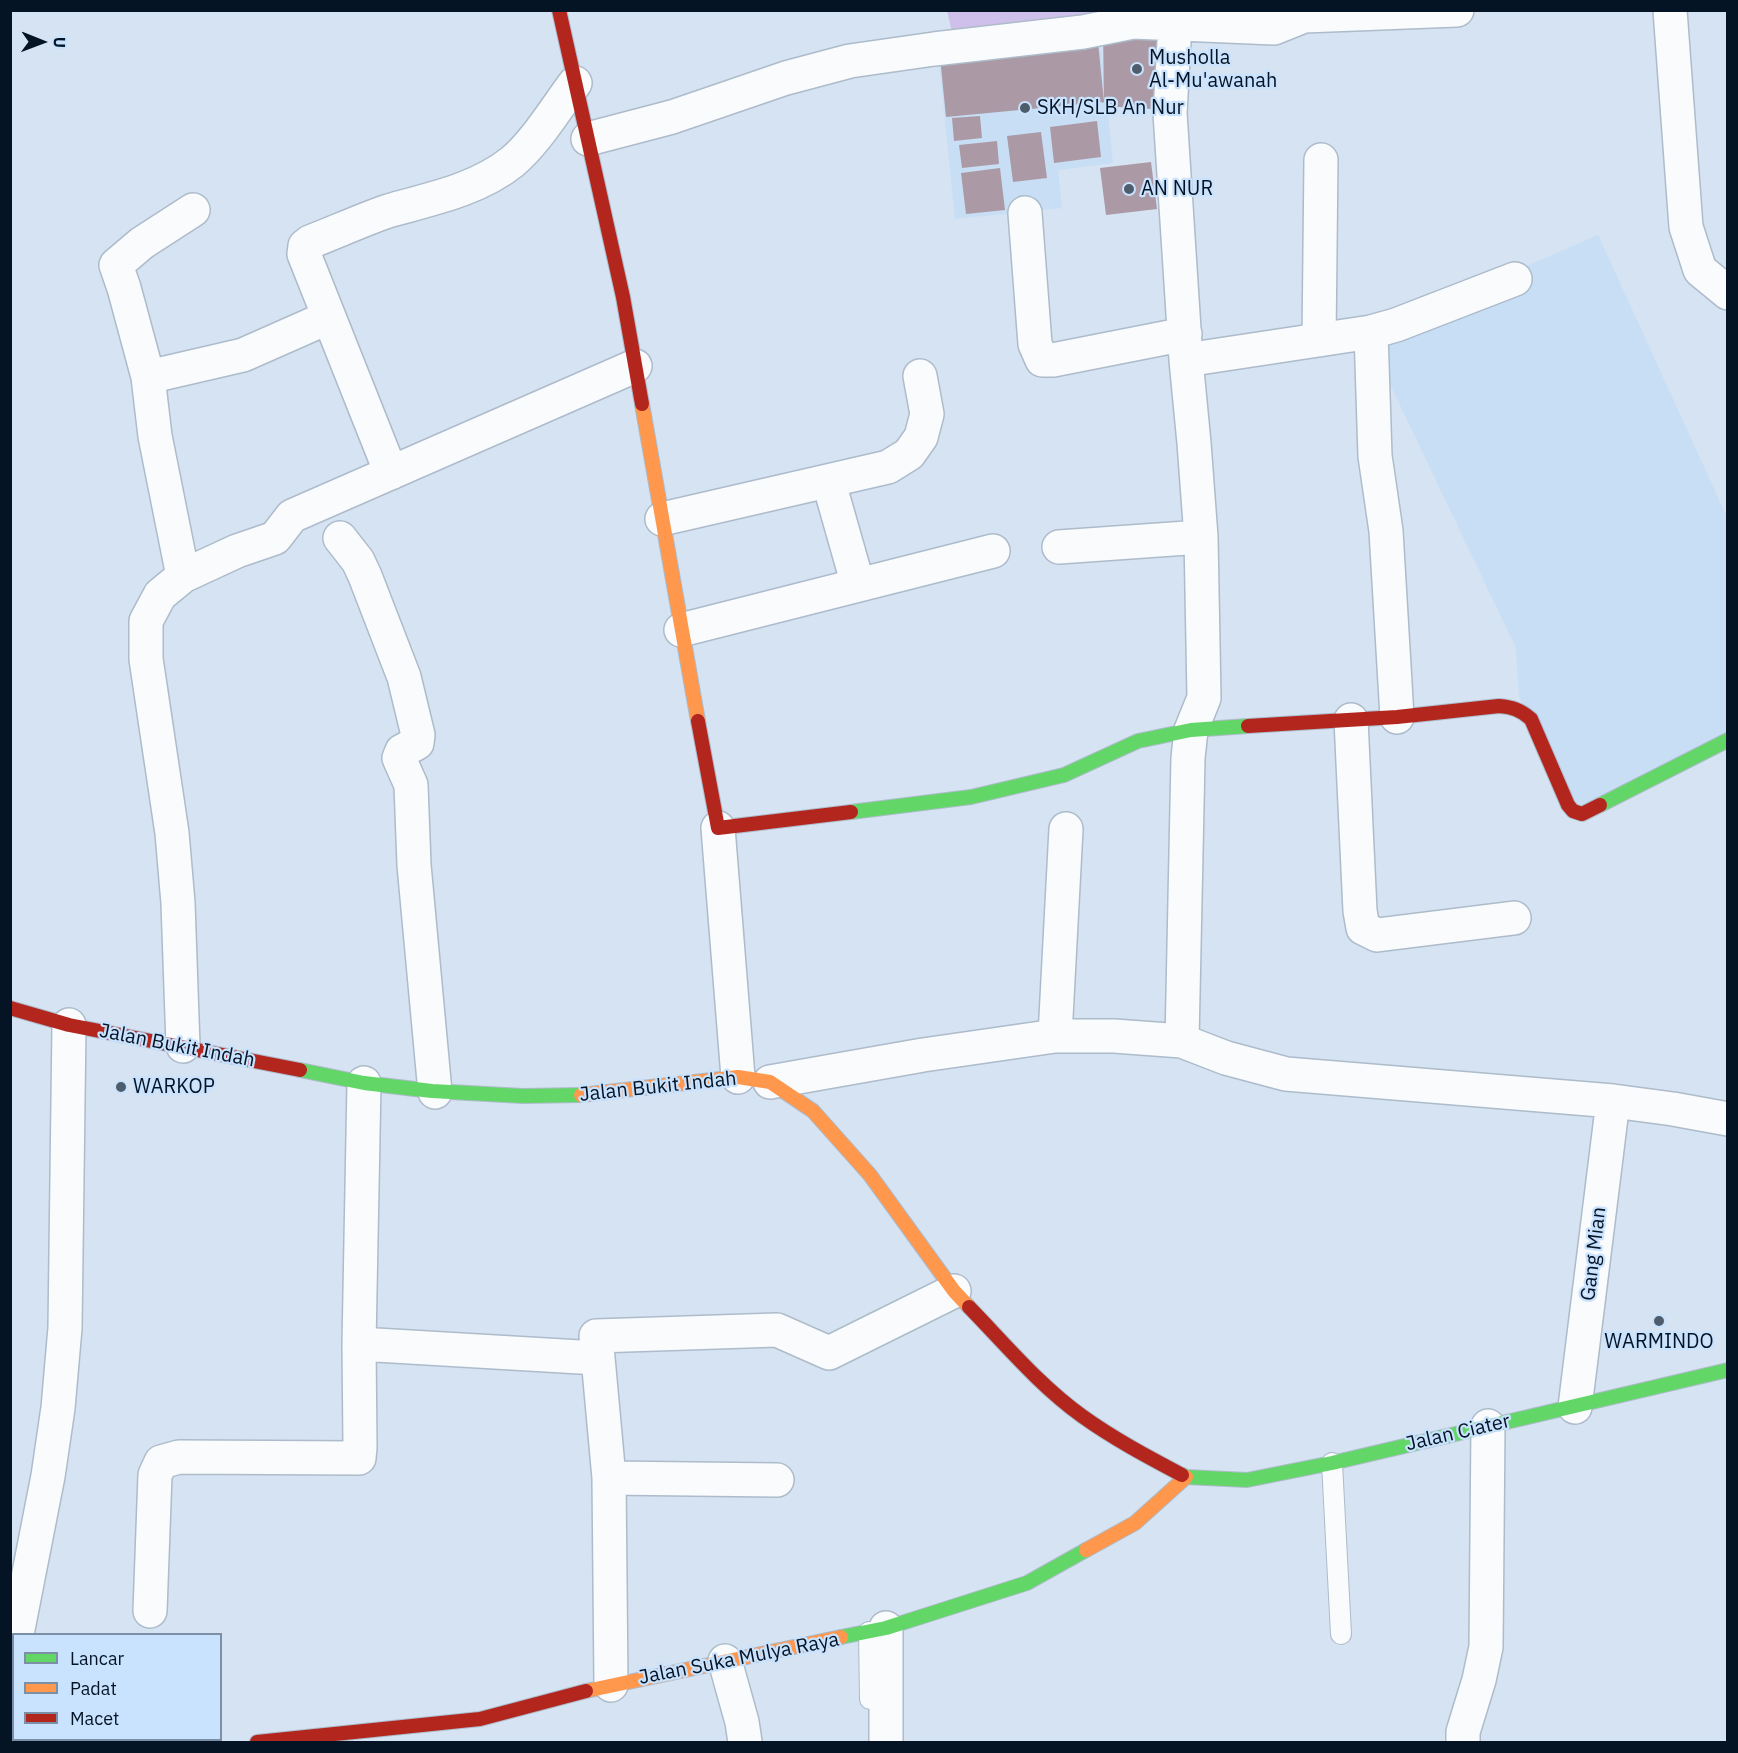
<!DOCTYPE html>
<html>
<head>
<meta charset="utf-8">
<style>
	body { margin:0 }
	#map { position:relative; width:1738px; height:1753px; overflow:hidden; background:#d5e3f2; font-family:"IBM Plex Sans",sans-serif }
	canvas { display:block }
	.frame { position:absolute; inset:0; border:12px solid #051424; pointer-events:none }
	.legend { position:absolute; left:12px; top:1633px; width:210px; height:108px; box-sizing:border-box; background:#c9e2fe; border:2px solid #7b90a7; margin:0; padding:8px 10px; list-style:none; font-size:18px; color:#051424 }
	.legend li { display:flex; align-items:center; gap:12px; height:30px }
	.legend b { width:30px; border:2px solid #7b90a7 }
	.north { position:absolute; left:12px; top:12px; width:60px; height:60px; -webkit-text-stroke:4px #c9e2fe; paint-order:stroke; rotate:91deg; font-size:16px; font-weight:700; line-height:24px; text-align:center; color:#051424 }
	.north::after { content:''; display:block; margin:auto; width:21px; height:27px; background:#051424; clip-path:polygon(50% 0,100% 100%,50% 72%,0 100%) }
</style>
</head>
<body>
<div id="map">
<canvas width="1738" height="1753"></canvas>
<div class="frame"></div>
<ul class="legend">
<li><b style="height:8px;background:#63d668"></b>Lancar</li>
<li><b style="height:8px;background:#ff974d"></b>Padat</li>
<li><b style="height:8px;background:#b3261e"></b>Macet</li>
</ul>
<div class="north">U</div>
</div>
<script>
const g = document.querySelector('canvas').getContext('2d');
g.lineJoin = 'round';
function paint(path, color) {
  g.fillStyle = color;
  g.fill(path, 'evenodd');
}
function stroke(path, color, width, dash) {
  g.strokeStyle = color;
  g.lineWidth = width;
  g.lineCap = dash ? 'butt' : 'round';
  g.setLineDash(dash || []);
  g.stroke(path);
}
function drawText(font, color, halo, rows, align = 'center') {
  g.font = font + ' "IBM Plex Sans",sans-serif';
  g.lineWidth = 4.5;
  g.setLineDash([]);
  g.textBaseline = 'middle';
  g.strokeStyle = halo;
  g.fillStyle = color;
  for (const [text, x, y, turn = 0] of rows) {
    g.save();
    g.translate(x, y);
    g.rotate((+turn || 0) * Math.PI / 180);
    g.textAlign = isNaN(turn) ? turn : align;
    if (halo) g.strokeText(text, 0, 0);
    g.fillText(text, 0, 0);
    g.restore();
  }
}
const built = new Path2D(`
	M 1100,36 L 1113,163 L 1058,170 L 1062,208 L 955,219 L 938,53 Z
	M 1598,235 L 1727,517 L 1727,738 L 1571,812 L 1519,696 L 1516,648 L 1367,336 Z`);
const green = new Path2D(`
	M 1294,10 L 954,40 L 947,11 Z`);
const building = new Path2D(`
	M 1172,30 L 1168,110 L 1104,106 L 1103,32 Z
	M 1098,42 L 1104,102 L 946,117 L 940,57 Z
	M 980,116 L 982,138 L 954,141 L 952,118 Z
	M 1097,121 L 1101,157 L 1054,163 L 1050,127 Z
	M 1041,132 L 1047,178 L 1013,182 L 1007,136 Z
	M 997,141 L 999,164 L 962,168 L 959,145 Z
	M 1151,162 L 1157,209 L 1106,215 L 1100,168 Z
	M 1000,168 L 1005,210 L 966,214 L 961,173 Z`);
const lane = new Path2D(`
	M 1332,1463 L 1341,1634
	M 869,1632 L 870,1699`);
const street = new Path2D(`
	M 1670,10 L 1686,227 L 1700,270 L 1728,293
	M 1175,24 L 1170,113 L 1186,360 L 1194,443 L 1201,537 L 1204,698 L 1191,730 L 1188,758 L 1182,1041
	M 588,139 L 672,117 L 786,78 L 850,61 L 934,49 L 1083,32 L 1133,22 L 1274,28 L 1304,16 L 1457,10
	M 193,210 L 142,243 L 116,265 L 124,288 L 148,377 L 243,355 L 329,317
	M 1025,213 L 1035,344 L 1042,360 L 1053,360 L 1185,334
	M 1319,340 L 1321,160
	M 1186,360 L 1371,332
	M 148,377 L 155,436 L 183,576
	M 391,473 L 304,254 L 305,246 L 310,242 C 336,232 362,220 388,211 C 430,199 477,190 512,162 C 536,142 556,108 575,83
	M 833,497 L 858,585
	M 662,519 L 888,467 L 909,454 L 921,437 L 927,414 L 920,376
	M 340,538 L 358,561 L 365,576 L 404,677 L 418,735 L 417,743 L 402,751 L 399,758 L 411,785 L 414,865 L 435,1092
	M 1059,547 L 1201,537
	M 681,630 L 993,551
	M 1397,717 L 1386,531 L 1375,456 L 1371,332 L 1396,325 L 1515,279
	M 1351,720 L 1360,911 L 1363,928 L 1377,935 L 1514,918
	M 718,828 L 738,1077
	M 1055,1036 L 1066,829
	M 183,1046 L 178,903 L 172,833 L 146,659 L 146,621 L 160,595 L 183,576 L 237,551 L 275,538 L 292,516 L 635,366
	M 770,1082 L 923,1055 L 1055,1036 L 1114,1036 L 1182,1041 L 1226,1058 L 1286,1074 L 1613,1101 L 1673,1109 L 1728,1119
	M 359,1344 L 597,1358
	M 1575,1407 L 1613,1101
	M 609,1478 L 777,1480
	M 150,1611 L 155,1475 L 161,1462 L 179,1457 L 359,1458 L 360,1447 L 359,1344 L 364,1083
	M 17,1634 L 48,1476 L 58,1408 L 65,1328 L 69,1025
	M 725,1661 L 742,1722 L 745,1742
	M 611,1685 L 609,1478 L 596,1336 L 777,1330 L 829,1353 L 954,1291
	M 16,1740 L 16,1742
	M 886,1742 L 886,1628
	M 1463,1742 L 1463,1732 L 1479,1680 L 1486,1647 L 1488,1426`);
const fast = new Path2D(`
	M 1600,805 L 1728,740
	M 851,812 L 971,797 L 1064,775 L 1138,741 L 1191,730 L 1248,726
	M 300,1070 L 364,1083 L 432,1091 L 523,1096 L 581,1095
	M 1182,1475 L 1186,1477 L 1247,1480 L 1332,1463 L 1728,1370
	M 841,1637 L 886,1628 L 1027,1583 L 1086,1550`);
const slow = new Path2D(`
	M 642,404 L 698,721
	M 581,1095 L 738,1077 L 770,1082 L 813,1111 L 870,1175 L 954,1291 L 969,1307
	M 1086,1550 L 1135,1523 L 1186,1477
	M 586,1691 L 841,1637`);
const jam = new Path2D(`
	M 559,10 L 623,297 L 642,404
	M 698,721 L 718,828 L 851,812
	M 1248,726 L 1397,717 L 1499,706 C 1512,707 1521,710 1531,719 L 1568,805 L 1573,811 L 1582,814 L 1600,805
	M 10,1008 L 69,1025 L 300,1070
	M 969,1307 C 1005,1344 1040,1386 1082,1416 C 1114,1439 1148,1457 1182,1475
	M 257,1742 L 480,1719 L 586,1691`);
const markers = [
	[1137,69,6,"#4e5c6c"],
	[1025,108,6,"#4e5c6c"],
	[1129,189,6,"#4e5c6c"],
	[121,1087,6,"#4e5c6c"],
	[1659,1321,6,"#4e5c6c"]
];
const poiNames = [
	["Musholla",1149,58],
	["Al-Mu'awanah",1149,81],
	["SKH/SLB An Nur",1037,108],
	["AN NUR",1141,189],
	["WARKOP",133,1087],
	["WARMINDO",1659,1342,"center"]
];
const streetNames = [
	["Jalan Bukit Indah",177,1046,11],
	["Jalan Bukit Indah",658,1087,-6],
	["Gang Mian",1594,1254,-83],
	["Jalan Ciater",1458,1433,-13],
	["Jalan Suka Mulya Raya",739,1659,-11]
];
paint(built, '#c7def5');
paint(green, '#cfbfeb');
paint(building, '#ab9aa6');
stroke(lane, '#adbbca', 22);
stroke(street, '#adbbca', 36);
stroke(fast, '#adbbca', 16);
stroke(slow, '#adbbca', 16);
stroke(jam, '#adbbca', 16);
stroke(lane, '#f9fbfd', 20);
stroke(street, '#f9fbfd', 33);
stroke(fast, '#63d668', 14);
stroke(slow, '#ff974d', 14);
stroke(jam, '#b3261e', 14);
for (const [x, y, r, color] of markers) {
  const dot = new Path2D();
  dot.arc(x, y, r, 0, 2 * Math.PI);
  g.fillStyle = color;
  g.fill(dot);
  stroke(dot, '#c9e2fe', 2);
}
drawText('20px', '#051424', '#c9e2fe', poiNames, 'left');
drawText('20px', '#051424', '#c9e2fe', streetNames);
</script>
</body>
</html>
